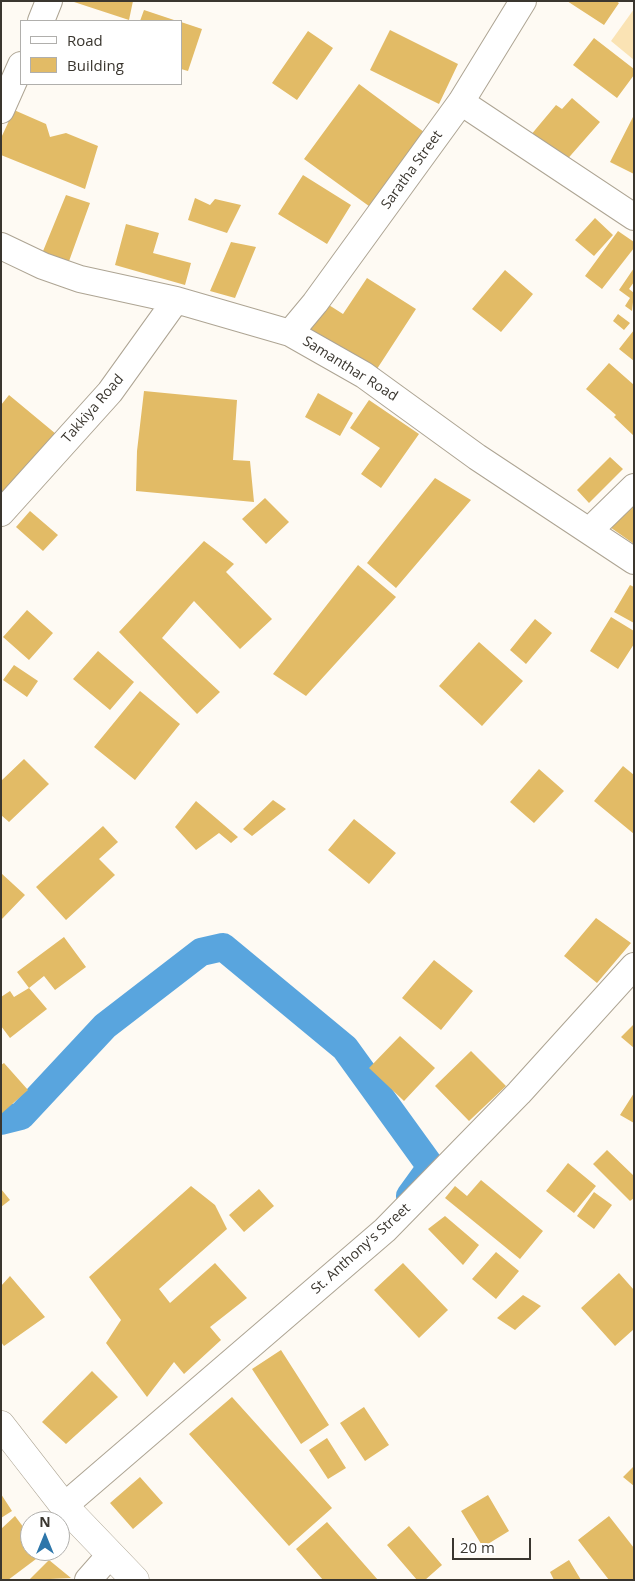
<!DOCTYPE html>
<html>
<head>
<meta charset="utf-8">
<style>
	body { margin:0 }
	#map { position:relative; width:635px; height:1581px; overflow:hidden; background:#fefaf3; font-family:"Open Sans",sans-serif }
	canvas { display:block }
	.frame { position:absolute; inset:0; border:2px solid #3a362f; pointer-events:none }
	.legend { position:absolute; left:20px; top:20px; width:162px; height:65px; box-sizing:border-box; background:#fff; border:1px solid #b0afac; margin:0; padding:6px 9px; list-style:none; font-size:15px; color:#3a362f }
	.legend li { display:flex; align-items:center; gap:10px; height:25px }
	.legend b { width:25px; border:1px solid #b0afac }
	.north { position:absolute; left:20px; top:1511px; width:50px; height:50px; box-sizing:border-box; background:#fff; border:1px solid #b0afac; border-radius:50%; rotate:0deg; font-size:14px; font-weight:700; line-height:20px; text-align:center; color:#3a362f }
	.north::after { content:''; display:block; margin:auto; width:18px; height:22px; background:#2d76aa; clip-path:polygon(50% 0,100% 100%,50% 72%,0 100%) }
	.scale { position:absolute; left:452px; top:1538px; width:79px; height:22px; box-sizing:border-box; border:2px solid #3a362f; border-top:0; padding-left:6px; font-size:15px; line-height:18px; white-space:nowrap; color:#3a362f; -webkit-text-stroke:4px #fff; paint-order:stroke }
</style>
</head>
<body>
<div id="map">
<canvas width="635" height="1581"></canvas>
<div class="frame"></div>
<ul class="legend">
<li><b style="height:6px;background:#fff"></b>Road</li>
<li><b style="height:14px;background:#e2bb66"></b>Building</li>
</ul>
<div class="north">N</div>
<div class="scale">20 m</div>
</div>
<script>
const g = document.querySelector('canvas').getContext('2d');
g.lineJoin = 'round';
function paint(path, color) {
  g.fillStyle = color;
  g.fill(path, 'evenodd');
}
function stroke(path, color, width, dash) {
  g.strokeStyle = color;
  g.lineWidth = width;
  g.lineCap = dash ? 'butt' : 'round';
  g.setLineDash(dash || []);
  g.stroke(path);
}
function drawText(font, color, halo, rows, align = 'center') {
  g.font = font + ' "Open Sans",sans-serif';
  g.lineWidth = 4;
  g.setLineDash([]);
  g.textBaseline = 'middle';
  g.strokeStyle = halo;
  g.fillStyle = color;
  for (const [text, x, y, turn = 0] of rows) {
    g.save();
    g.translate(x, y);
    g.rotate((+turn || 0) * Math.PI / 180);
    g.textAlign = isNaN(turn) ? turn : align;
    if (halo) g.strokeText(text, 0, 0);
    g.fillText(text, 0, 0);
    g.restore();
  }
}
const green = new Path2D(`
	M 634,9 L 634,60 L 611,41 Z`);
const canal = new Path2D(`
	M 1,1121 L 21,1116 L 105,1026 L 201,952 L 223,947 L 345,1048 L 431,1167 L 410,1196`);
const building = new Path2D(`
	M 71,1 L 133,1 L 129,20 Z
	M 567,1 L 616,1 L 619,3 L 604,25 Z
	M 144,10 L 177,21 L 140,21 Z
	M 181,22 L 202,29 L 188,71 L 181,69 Z
	M 390,30 L 458,64 L 439,104 L 370,70 Z
	M 308,31 L 333,48 L 297,100 L 272,83 Z
	M 594,38 L 634,69 L 634,75 L 617,98 L 573,65 Z
	M 359,84 L 428,135 L 373,209 L 304,159 Z
	M 572,98 L 600,122 L 564,163 L 530,136 L 556,105 L 562,109 Z
	M 14,110 L 46,124 L 50,137 L 66,133 L 98,146 L 85,189 L 1,155 L 1,138 Z
	M 634,115 L 634,174 L 610,162 Z
	M 303,175 L 351,205 L 327,244 L 278,214 Z
	M 66,195 L 90,203 L 68,264 L 41,256 Z
	M 195,198 L 210,205 L 215,199 L 241,205 L 227,233 L 188,220 Z
	M 595,218 L 613,235 L 594,256 L 575,240 Z
	M 126,224 L 159,233 L 153,253 L 191,263 L 185,285 L 115,265 Z
	M 618,231 L 634,242 L 634,248 L 602,289 L 585,276 Z
	M 231,242 L 256,247 L 235,298 L 210,291 Z
	M 634,268 L 634,282 L 629,289 L 634,293 L 632,311 L 625,306 L 630,298 L 619,290 Z
	M 505,270 L 533,294 L 501,332 L 472,309 Z
	M 367,278 L 416,309 L 375,372 L 304,326 L 321,300 L 343,314 Z
	M 618,314 L 630,323 L 624,330 L 613,321 Z
	M 634,330 L 634,361 L 619,349 Z
	M 609,363 L 634,385 L 634,436 L 614,417 L 616,415 L 586,389 Z
	M 144,391 L 237,400 L 233,460 L 250,461 L 254,502 L 136,491 L 137,451 Z
	M 318,393 L 353,413 L 340,436 L 305,417 Z
	M 9,395 L 56,434 L 1,501 L 1,405 Z
	M 369,400 L 419,434 L 381,488 L 361,474 L 380,448 L 350,428 Z
	M 610,457 L 623,469 L 589,503 L 577,490 Z
	M 435,478 L 471,500 L 396,588 L 367,563 Z
	M 634,497 L 634,544 L 607,525 Z
	M 265,498 L 289,522 L 266,544 L 242,519 Z
	M 30,511 L 58,535 L 43,551 L 16,527 Z
	M 204,541 L 234,564 L 226,572 L 272,619 L 240,649 L 194,601 L 162,638 L 220,692 L 197,714 L 119,632 Z
	M 358,565 L 396,597 L 306,696 L 273,674 Z
	M 630,585 L 634,587 L 634,623 L 614,612 Z
	M 27,610 L 53,633 L 29,660 L 3,637 Z
	M 611,617 L 634,631 L 634,644 L 618,669 L 590,651 Z
	M 535,619 L 552,633 L 526,664 L 510,650 Z
	M 479,642 L 523,681 L 482,726 L 439,686 Z
	M 98,651 L 134,682 L 110,710 L 73,679 Z
	M 14,665 L 38,681 L 27,697 L 3,680 Z
	M 140,691 L 180,724 L 135,780 L 94,747 Z
	M 24,759 L 49,784 L 9,822 L 1,815 L 1,781 Z
	M 623,766 L 634,775 L 634,834 L 594,801 Z
	M 539,769 L 564,791 L 534,823 L 510,802 Z
	M 273,800 L 286,809 L 252,836 L 243,829 Z
	M 196,801 L 238,837 L 231,843 L 219,833 L 196,850 L 175,827 Z
	M 354,819 L 396,853 L 369,884 L 328,850 Z
	M 103,826 L 118,842 L 99,859 L 115,875 L 66,920 L 36,887 Z
	M 1,873 L 25,895 L 1,920 Z
	M 596,918 L 631,943 L 597,983 L 564,956 Z
	M 64,937 L 86,967 L 55,990 L 44,976 L 29,988 L 47,1009 L 10,1038 L 1,1026 L 1,997 L 10,991 L 14,997 L 29,988 L 17,972 Z
	M 434,960 L 473,991 L 441,1030 L 402,998 Z
	M 634,1024 L 634,1048 L 621,1037 Z
	M 400,1036 L 435,1068 L 404,1101 L 369,1068 Z
	M 471,1051 L 506,1086 L 469,1121 L 435,1086 Z
	M 4,1063 L 28,1090 L 1,1114 L 1,1065 Z
	M 634,1093 L 634,1123 L 620,1115 Z
	M 607,1150 L 634,1176 L 634,1198 L 630,1201 L 593,1164 Z
	M 568,1163 L 596,1186 L 574,1213 L 546,1191 Z
	M 481,1180 L 543,1231 L 520,1259 L 445,1198 L 455,1186 L 467,1196 Z
	M 191,1186 L 215,1205 L 227,1229 L 159,1289 L 170,1303 L 215,1263 L 247,1298 L 210,1327 L 221,1340 L 184,1374 L 174,1362 L 147,1397 L 106,1343 L 121,1320 L 89,1277 Z
	M 1,1189 L 10,1200 L 1,1207 Z
	M 259,1189 L 274,1206 L 244,1232 L 229,1215 Z
	M 594,1192 L 612,1205 L 594,1229 L 577,1216 Z
	M 445,1216 L 479,1245 L 463,1265 L 428,1229 Z
	M 496,1252 L 519,1271 L 496,1299 L 472,1279 Z
	M 403,1263 L 448,1310 L 419,1338 L 374,1290 Z
	M 619,1273 L 634,1290 L 634,1329 L 615,1346 L 581,1308 Z
	M 10,1276 L 45,1317 L 4,1346 L 1,1342 L 1,1286 Z
	M 523,1295 L 541,1306 L 515,1330 L 497,1318 Z
	M 281,1350 L 329,1425 L 301,1444 L 252,1369 Z
	M 92,1371 L 118,1397 L 66,1444 L 42,1422 Z
	M 232,1397 L 332,1508 L 289,1546 L 189,1434 Z
	M 364,1407 L 389,1445 L 365,1461 L 340,1423 Z
	M 327,1438 L 346,1468 L 328,1479 L 309,1450 Z
	M 634,1466 L 634,1486 L 623,1477 Z
	M 140,1477 L 163,1503 L 133,1529 L 110,1503 Z
	M 1,1494 L 12,1511 L 1,1518 Z
	M 488,1495 L 509,1531 L 483,1547 L 461,1511 Z
	M 15,1516 L 30,1536 L 30,1551 L 42,1551 L 44,1553 L 8,1580 L 1,1580 L 1,1529 Z
	M 609,1516 L 634,1548 L 634,1580 L 609,1580 L 578,1540 Z
	M 327,1522 L 378,1580 L 323,1580 L 296,1549 Z
	M 409,1526 L 442,1565 L 425,1580 L 417,1580 L 387,1545 Z
	M 49,1560 L 71,1578 L 29,1580 Z
	M 569,1560 L 581,1580 L 554,1580 L 550,1572 Z`);
const minor = new Path2D(`
	M 41,21 L 49,1
	M 461,102 L 634,217
	M 1,110 L 21,65
	M 1,246 L 43,266 L 80,279 L 176,300 L 290,333 L 364,375 L 477,457 L 634,561
	M 290,333 L 315,303 L 461,102 L 523,1
	M 1,513 L 110,392 L 176,300
	M 590,530 L 634,487
	M 64,1506 L 385,1230 L 519,1093 L 634,966
	M 88,1580 L 110,1555`);
const major = new Path2D(`
	M 1,1425 L 64,1506 L 135,1580`);
const streetNames = [
	["Saratha Street",412,170,-54],
	["Samanthar Road",350,369,32],
	["Takkiya Road",93,409,-49],
	["St. Anthony's Street",361,1249,-42]
];
paint(green, '#fae3b4');
stroke(canal, '#59a5de', 28);
paint(building, '#e2bb66');
stroke(minor, '#ada493', 28);
stroke(major, '#ada493', 29);
stroke(minor, '#fff', 26);
stroke(major, '#fff', 28);
drawText('14px', '#3a362f', '#fff', streetNames);
</script>
</body>
</html>
